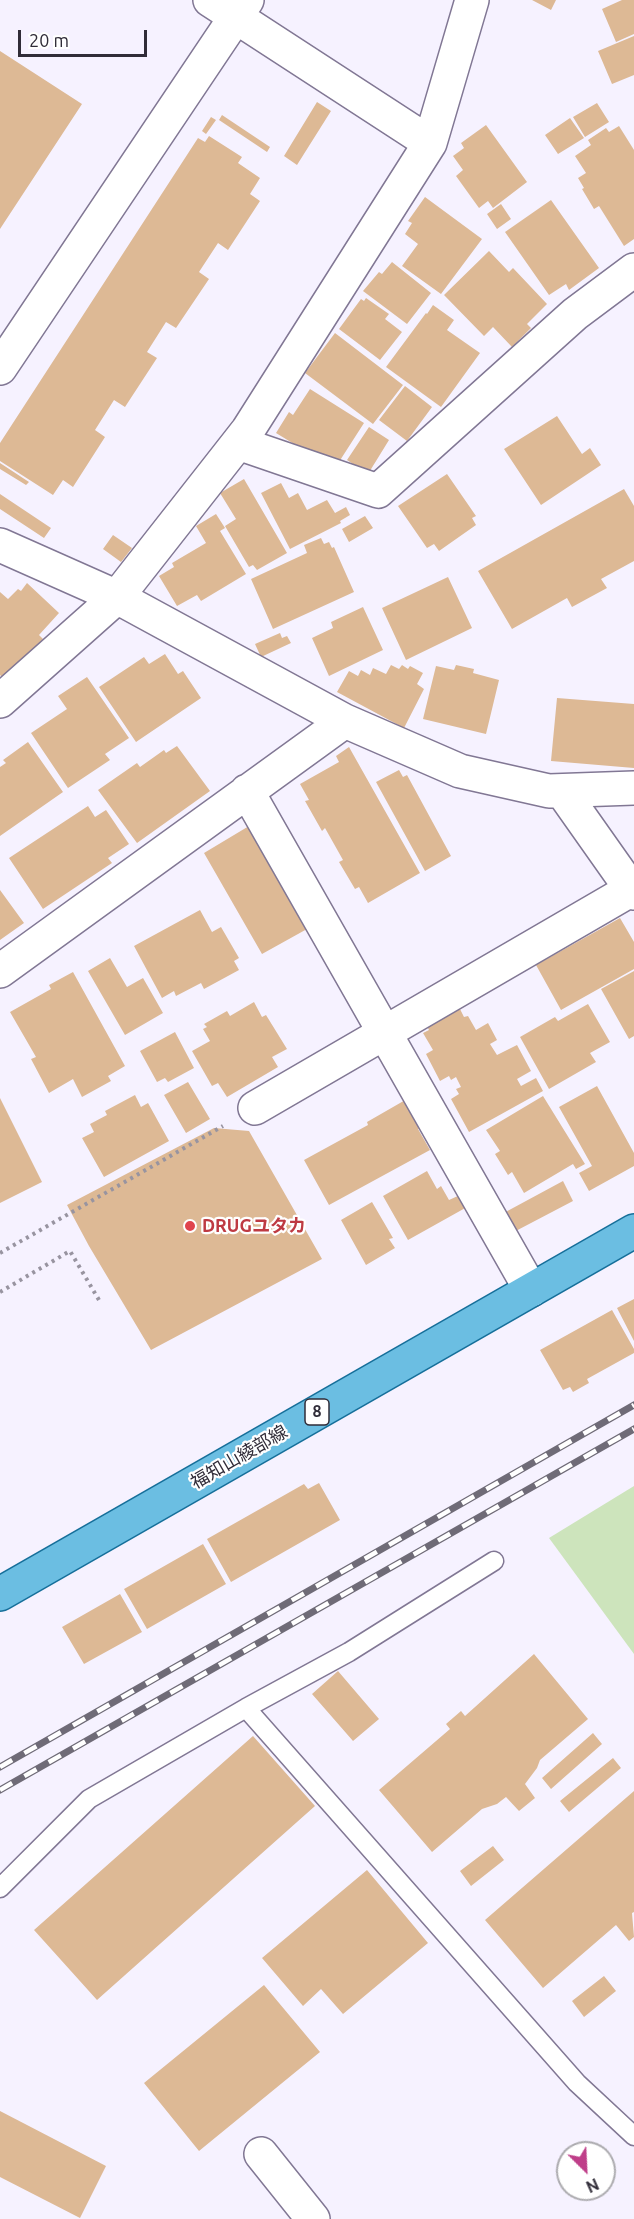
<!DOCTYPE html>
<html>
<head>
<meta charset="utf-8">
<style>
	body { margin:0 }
	#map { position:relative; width:634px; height:2219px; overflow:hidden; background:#f6f2ff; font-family:Ubuntu,sans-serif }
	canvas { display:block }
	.north { position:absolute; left:556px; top:2141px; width:60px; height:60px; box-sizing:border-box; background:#fff; border:2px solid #acabaf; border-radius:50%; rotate:156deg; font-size:16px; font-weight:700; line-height:24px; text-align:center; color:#302c38 }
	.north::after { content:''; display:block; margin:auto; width:21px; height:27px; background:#bf3e89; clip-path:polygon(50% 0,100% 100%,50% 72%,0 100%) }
	.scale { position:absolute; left:18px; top:30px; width:129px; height:27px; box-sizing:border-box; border:3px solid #302c38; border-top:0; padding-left:8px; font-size:18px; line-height:21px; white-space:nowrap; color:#302c38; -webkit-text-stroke:4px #fff; paint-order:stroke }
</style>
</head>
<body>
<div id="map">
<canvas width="634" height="2219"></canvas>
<div class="north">N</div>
<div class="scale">20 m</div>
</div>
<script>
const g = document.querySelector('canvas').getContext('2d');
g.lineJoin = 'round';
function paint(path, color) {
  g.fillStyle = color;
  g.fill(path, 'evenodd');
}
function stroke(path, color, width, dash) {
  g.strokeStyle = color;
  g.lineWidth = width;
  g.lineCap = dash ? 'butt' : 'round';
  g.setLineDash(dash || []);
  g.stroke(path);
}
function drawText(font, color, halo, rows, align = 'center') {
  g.font = font + ' Ubuntu,"Noto Sans JP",sans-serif';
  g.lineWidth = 4.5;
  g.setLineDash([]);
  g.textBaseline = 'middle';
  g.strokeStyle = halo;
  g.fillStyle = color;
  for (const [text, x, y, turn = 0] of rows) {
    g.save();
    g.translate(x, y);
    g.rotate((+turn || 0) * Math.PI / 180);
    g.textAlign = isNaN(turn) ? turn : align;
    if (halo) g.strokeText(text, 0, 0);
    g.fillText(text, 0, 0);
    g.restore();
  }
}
const green = new Path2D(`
	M 634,1486 L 634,1654 L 549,1538 Z`);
const building = new Path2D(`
	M 532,0 L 556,0 L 551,10 Z
	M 622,0 L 634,0 L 634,34 L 616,42 L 602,9 Z
	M 634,36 L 634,75 L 612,84 L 598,51 Z
	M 0,51 L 82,104 L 0,229 Z
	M 317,102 L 331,111 L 297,165 L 284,156 Z
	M 597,103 L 609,122 L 585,137 L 573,117 Z
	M 222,115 L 270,147 L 267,152 L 219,120 Z
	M 211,117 L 216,120 L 206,134 L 202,131 Z
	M 570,118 L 584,138 L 558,154 L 545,135 Z
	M 486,125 L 527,182 L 493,208 L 488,201 L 479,208 L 456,176 L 463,170 L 453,156 L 464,148 L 461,143 Z
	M 619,126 L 634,150 L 634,239 L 624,246 L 599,206 L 594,209 L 582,189 L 584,188 L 578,178 L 586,173 L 575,156 L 591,145 L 588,140 L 606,128 L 609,132 Z
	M 209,136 L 242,157 L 238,163 L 260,178 L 250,194 L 260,201 L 228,250 L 218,243 L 199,272 L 209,279 L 176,328 L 166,322 L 147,352 L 157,358 L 125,407 L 114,400 L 95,430 L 105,437 L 73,487 L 63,480 L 53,495 L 0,461 L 0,443 L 198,138 L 205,142 Z
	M 425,197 L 482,239 L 441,294 L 402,266 L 418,244 L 405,234 L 412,223 L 408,221 Z
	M 551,200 L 599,268 L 569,290 L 566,284 L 549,295 L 505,232 Z
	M 501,204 L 511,219 L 497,229 L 487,214 Z
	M 489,251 L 509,272 L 513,268 L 547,304 L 527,324 L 531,328 L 512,347 L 493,327 L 484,336 L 444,295 Z
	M 392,262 L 431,293 L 407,324 L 363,291 L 379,272 L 382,274 Z
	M 366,298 L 389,314 L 385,319 L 402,332 L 380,360 L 339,329 L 361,299 L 364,301 Z
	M 433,305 L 454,320 L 447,330 L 480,353 L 441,407 L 386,367 L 426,313 L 427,314 Z
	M 335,333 L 403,385 L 373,424 L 305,373 Z
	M 405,386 L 432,407 L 407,441 L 379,420 Z
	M 310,389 L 364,423 L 337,465 L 320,454 L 317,458 L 276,433 L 289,412 L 293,415 Z
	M 557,416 L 582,454 L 590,448 L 601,465 L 541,505 L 504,449 Z
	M 369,427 L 389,440 L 368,474 L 347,460 Z
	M 0,463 L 29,482 L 26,485 L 0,469 Z
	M 447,474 L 476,516 L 472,518 L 476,525 L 439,551 L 434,544 L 427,548 L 398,506 Z
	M 244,479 L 287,553 L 257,570 L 253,565 L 249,567 L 225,526 L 236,519 L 220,493 Z
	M 281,483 L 289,498 L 298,493 L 307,510 L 327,500 L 335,513 L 346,507 L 350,515 L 340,521 L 341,523 L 290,549 L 261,493 Z
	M 624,489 L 634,506 L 634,561 L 601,579 L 607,588 L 572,607 L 567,598 L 512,629 L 478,571 Z
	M 0,494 L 51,528 L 44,538 L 0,509 Z
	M 216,514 L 225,528 L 220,531 L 246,574 L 201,601 L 197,595 L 177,606 L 159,576 L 174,567 L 172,563 L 206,543 L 196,526 Z
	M 365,516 L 373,528 L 349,542 L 342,529 Z
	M 113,535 L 132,548 L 121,562 L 103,549 Z
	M 321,538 L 324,544 L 329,542 L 332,548 L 334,547 L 354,592 L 273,629 L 251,579 L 307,553 L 304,545 Z
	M 448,577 L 472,628 L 406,660 L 382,608 Z
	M 27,583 L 59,613 L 39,635 L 43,639 L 5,680 L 0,675 L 0,592 L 8,599 L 18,589 L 21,591 Z
	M 363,607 L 383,650 L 329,676 L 312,638 L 333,628 L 331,622 Z
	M 280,633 L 282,638 L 287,636 L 291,643 L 261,657 L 255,644 Z
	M 165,654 L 178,674 L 183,671 L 201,698 L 136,742 L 99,687 L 144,657 L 149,664 Z
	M 391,665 L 399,669 L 402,665 L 408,669 L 410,666 L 423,673 L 417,684 L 424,689 L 404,728 L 337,692 L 349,671 L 358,676 L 361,670 L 370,675 L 373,668 L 386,674 Z
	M 456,665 L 474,669 L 473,673 L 499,680 L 486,734 L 423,719 L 436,666 L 454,670 Z
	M 87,677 L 129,738 L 105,754 L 110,760 L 68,788 L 31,733 L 67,709 L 58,696 Z
	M 557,698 L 634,704 L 634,768 L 551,761 Z
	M 28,742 L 63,792 L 0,836 L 0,767 L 6,763 L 3,760 Z
	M 177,746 L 210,791 L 137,843 L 98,790 L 137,763 L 140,767 L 164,750 L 166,753 Z
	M 349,747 L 420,873 L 368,903 L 359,887 L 355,889 L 339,862 L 343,860 L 325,828 L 322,831 L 305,801 L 309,800 L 300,784 L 339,762 L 336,756 Z
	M 399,770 L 403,777 L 407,775 L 451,856 L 425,871 L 376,782 Z
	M 88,806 L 95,817 L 106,810 L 129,844 L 108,858 L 112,863 L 43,909 L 9,858 Z
	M 249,826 L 307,929 L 262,954 L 204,853 Z
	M 0,890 L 24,923 L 0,940 Z
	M 200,910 L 212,932 L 221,927 L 239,958 L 234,961 L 239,970 L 204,989 L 201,983 L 176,996 L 174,991 L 162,998 L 134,946 Z
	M 620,918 L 634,942 L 634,969 L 561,1010 L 536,965 Z
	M 110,958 L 127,987 L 143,978 L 163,1013 L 125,1035 L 88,971 Z
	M 634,971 L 634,1036 L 629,1039 L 601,989 Z
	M 73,972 L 125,1066 L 108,1076 L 111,1081 L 82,1097 L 73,1079 L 49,1093 L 31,1059 L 36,1057 L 10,1012 L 51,989 L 49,985 Z
	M 254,1002 L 262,1017 L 266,1015 L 287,1049 L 272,1057 L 278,1067 L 227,1097 L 218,1083 L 212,1086 L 192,1051 L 210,1041 L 203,1029 L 207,1027 L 204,1024 L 227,1011 L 230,1016 Z
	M 457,1003 L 464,1017 L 468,1016 L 476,1030 L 488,1023 L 497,1040 L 490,1044 L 497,1055 L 517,1045 L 531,1071 L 517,1079 L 521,1086 L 536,1078 L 543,1091 L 469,1132 L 451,1099 L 459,1094 L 456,1089 L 461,1087 L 456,1077 L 451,1080 L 449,1076 L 440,1081 L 426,1054 L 433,1050 L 423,1033 L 429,1030 L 424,1021 Z
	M 588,1004 L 610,1042 L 590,1053 L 596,1062 L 549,1089 L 520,1037 L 555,1017 L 558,1021 Z
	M 175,1032 L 194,1068 L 168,1082 L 165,1078 L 157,1082 L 140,1051 Z
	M 188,1082 L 210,1119 L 186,1133 L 164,1095 Z
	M 597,1086 L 634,1153 L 634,1166 L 589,1191 L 579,1173 L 592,1166 L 559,1107 Z
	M 135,1095 L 141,1107 L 148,1103 L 169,1141 L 104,1177 L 82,1138 L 94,1132 L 90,1124 L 107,1115 L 105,1111 Z
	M 543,1096 L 585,1164 L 576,1169 L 573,1164 L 524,1193 L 512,1172 L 508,1175 L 495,1154 L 500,1151 L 486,1130 Z
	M 0,1098 L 42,1182 L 0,1203 Z
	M 407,1099 L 422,1126 L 418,1129 L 430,1150 L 329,1205 L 304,1160 L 368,1125 L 367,1122 Z
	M 214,1128 L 249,1131 L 322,1259 L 151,1350 L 89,1246 L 67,1205 Z
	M 427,1171 L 437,1189 L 441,1186 L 449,1200 L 460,1195 L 467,1207 L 408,1240 L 383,1196 Z
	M 563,1181 L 573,1201 L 510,1234 L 500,1215 Z
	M 372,1202 L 393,1238 L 389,1239 L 395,1248 L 366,1265 L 341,1220 Z
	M 634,1299 L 634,1341 L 617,1308 Z
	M 612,1310 L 634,1349 L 634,1353 L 587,1379 L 589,1383 L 573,1392 L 570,1387 L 563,1390 L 540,1350 Z
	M 319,1483 L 340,1520 L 231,1582 L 207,1539 L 304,1484 L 308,1489 Z
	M 203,1544 L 226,1584 L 147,1629 L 124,1589 Z
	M 120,1594 L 142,1632 L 84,1664 L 62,1627 Z
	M 534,1654 L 588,1719 L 540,1760 L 537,1768 L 525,1784 L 535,1798 L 519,1811 L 506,1797 L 497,1804 L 482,1809 L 432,1852 L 379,1790 L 450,1729 L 446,1724 L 461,1711 L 465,1716 Z
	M 338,1671 L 379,1719 L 353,1741 L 312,1694 Z
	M 593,1733 L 602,1744 L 551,1789 L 542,1778 Z
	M 253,1736 L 315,1806 L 97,2000 L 34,1930 Z
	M 613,1758 L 621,1768 L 569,1812 L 560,1801 Z
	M 634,1791 L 634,1912 L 632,1913 L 634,1937 L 629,1941 L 616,1925 L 543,1988 L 485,1920 Z
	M 493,1846 L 504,1860 L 471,1886 L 460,1871 Z
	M 367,1870 L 428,1943 L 343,2014 L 321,1989 L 303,2006 L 262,1958 Z
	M 604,1976 L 616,1991 L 584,2017 L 572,2001 Z
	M 264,1985 L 320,2052 L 199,2151 L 144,2083 Z
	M 0,2111 L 106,2166 L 80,2218 L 0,2177 Z`);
const path = new Path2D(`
	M 0,1253 L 223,1126
	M 0,1292 L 70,1251 L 99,1300`);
const lane = new Path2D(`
	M 246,1708 L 577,2083 L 634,2136
	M 0,1888 L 89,1799 L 246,1708 L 349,1652 L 494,1561`);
const street = new Path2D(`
	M 210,0 L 430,143
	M 0,368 L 247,0
	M 238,443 L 378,491 L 575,314 L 634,270
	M 0,545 L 117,597 L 345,721 L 460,771 L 549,791 L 634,788
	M 0,701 L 117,597 L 248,430 L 430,143 L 472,0
	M 247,791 L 531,1290
	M 562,791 L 634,893
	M 0,971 L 345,721
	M 255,1108 L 632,889
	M 261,2154 L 313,2219`);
const primary = new Path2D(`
	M 0,1594 L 634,1231`);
const rail = new Path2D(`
	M 0,1767 L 634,1405
	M 0,1790 L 634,1429`);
const markers = [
	[190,1226,6,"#e0444e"]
];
const shields = [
	[317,1412,24]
];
const shieldNames = [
	["8",317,1412]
];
const healthNames = [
	["DRUGユタカ",202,1226]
];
const streetNames = [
	["福知山綾部線",239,1457,-30]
];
paint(green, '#cde4bc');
paint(building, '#ddb995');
stroke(lane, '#817794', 21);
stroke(street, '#817794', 36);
stroke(primary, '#166f9a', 36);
stroke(path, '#9894a0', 4, [3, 4.5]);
stroke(lane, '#fff', 18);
stroke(street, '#fff', 33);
stroke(primary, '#6bbee2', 33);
stroke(rail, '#6f6b77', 7);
stroke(rail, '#fff', 4.5, [14]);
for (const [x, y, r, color] of markers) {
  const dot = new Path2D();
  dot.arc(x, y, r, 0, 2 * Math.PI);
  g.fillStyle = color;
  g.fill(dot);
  stroke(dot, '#fff', 2);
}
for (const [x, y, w] of shields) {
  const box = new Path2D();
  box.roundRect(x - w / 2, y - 13, w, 26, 4.5);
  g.fillStyle = '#fff';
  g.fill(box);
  stroke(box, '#302c38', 1.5);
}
drawText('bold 16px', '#302c38', null, shieldNames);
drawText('bold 18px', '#be3a42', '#fff', healthNames, 'left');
drawText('18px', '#302c38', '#fff', streetNames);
</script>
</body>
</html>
